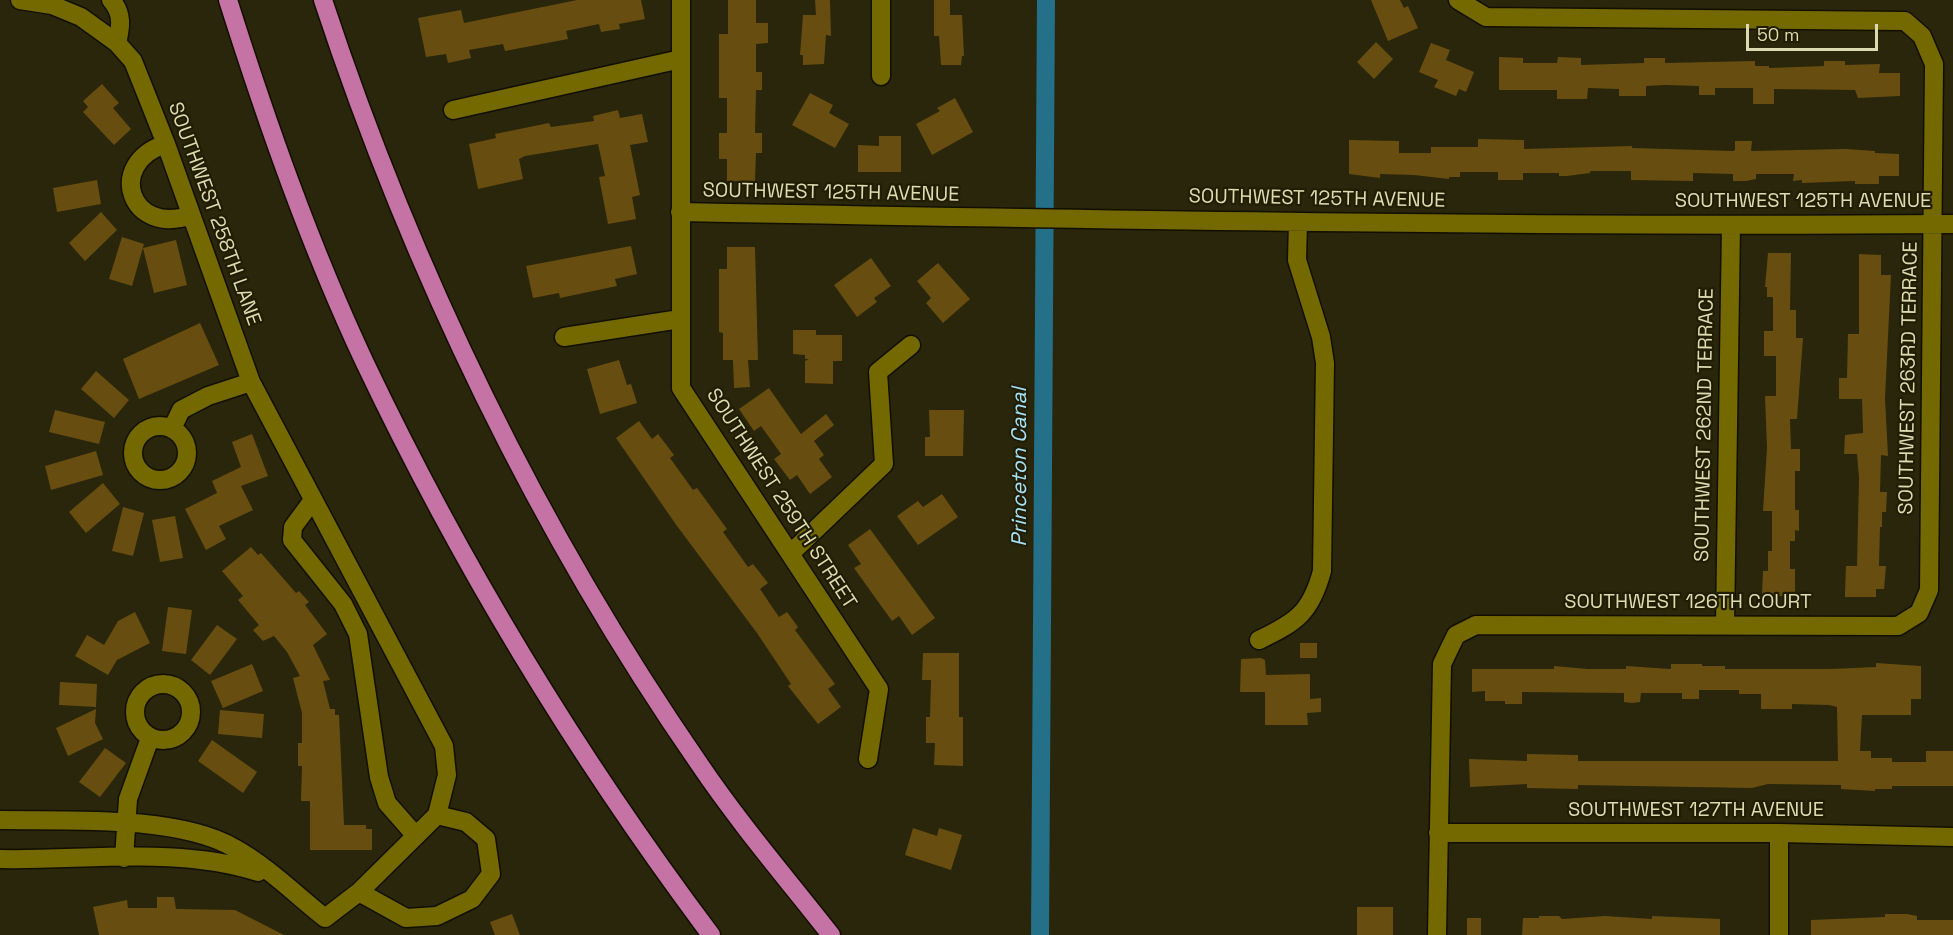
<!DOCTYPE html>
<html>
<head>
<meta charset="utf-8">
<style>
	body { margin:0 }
	#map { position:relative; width:1953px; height:935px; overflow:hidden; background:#29260b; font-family:"Space Grotesk",sans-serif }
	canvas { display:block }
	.scale { position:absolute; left:1746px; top:24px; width:132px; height:27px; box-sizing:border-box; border:3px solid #ddd9b0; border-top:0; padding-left:8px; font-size:18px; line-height:21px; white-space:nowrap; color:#ddd9b0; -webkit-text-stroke:4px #201d03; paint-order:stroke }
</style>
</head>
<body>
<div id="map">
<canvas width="1953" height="935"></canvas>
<div class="scale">50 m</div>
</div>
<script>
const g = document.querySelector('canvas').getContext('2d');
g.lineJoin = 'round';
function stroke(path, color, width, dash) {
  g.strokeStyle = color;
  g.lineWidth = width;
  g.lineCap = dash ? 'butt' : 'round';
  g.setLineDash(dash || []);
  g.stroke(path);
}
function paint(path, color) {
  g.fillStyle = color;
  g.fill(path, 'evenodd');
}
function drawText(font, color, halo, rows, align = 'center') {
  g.font = font + ' "Space Grotesk",sans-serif';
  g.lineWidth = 4.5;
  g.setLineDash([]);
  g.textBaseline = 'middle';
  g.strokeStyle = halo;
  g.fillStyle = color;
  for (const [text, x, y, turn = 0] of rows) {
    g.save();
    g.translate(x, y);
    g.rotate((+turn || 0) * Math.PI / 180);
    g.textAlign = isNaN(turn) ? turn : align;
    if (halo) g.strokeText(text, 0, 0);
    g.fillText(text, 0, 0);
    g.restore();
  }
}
const canal = new Path2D(`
	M 1040,935 L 1046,0`);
const building = new Path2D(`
	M 577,0 L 641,0 L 645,19 L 619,24 L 620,29 L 601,32 L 599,24 L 566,31 L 568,39 L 505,51 L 503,44 L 469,50 L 471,58 L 448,63 L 446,54 L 426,57 L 418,18 L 461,10 L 464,23 Z
	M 728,0 L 756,0 L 756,23 L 768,23 L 768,43 L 756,44 L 756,72 L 762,72 L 762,90 L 756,90 L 755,133 L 762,133 L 762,153 L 756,153 L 755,181 L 727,181 L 727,159 L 719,159 L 719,133 L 727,133 L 727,98 L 719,98 L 719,34 L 728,34 Z
	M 815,0 L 830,0 L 831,36 L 826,35 L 824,64 L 803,65 L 803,55 L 800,55 L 803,15 L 816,15 Z
	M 934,0 L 950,0 L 950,15 L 962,15 L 964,56 L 962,56 L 961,65 L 941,65 L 939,36 L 934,36 Z
	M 1371,0 L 1400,0 L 1404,8 L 1408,6 L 1418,28 L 1388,41 Z
	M 1376,42 L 1393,59 L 1374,79 L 1357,62 Z
	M 1431,43 L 1450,50 L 1446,60 L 1474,72 L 1466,92 L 1459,89 L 1456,96 L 1434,87 L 1438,80 L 1419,72 Z
	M 1499,57 L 1523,58 L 1523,63 L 1557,63 L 1558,57 L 1581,58 L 1581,65 L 1644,63 L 1644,58 L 1665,58 L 1665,63 L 1755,61 L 1755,66 L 1769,66 L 1769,68 L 1824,66 L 1824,61 L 1845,61 L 1845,65 L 1880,64 L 1879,73 L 1900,73 L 1900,96 L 1858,98 L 1855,90 L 1774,89 L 1774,104 L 1753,104 L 1753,88 L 1715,88 L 1715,95 L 1699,95 L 1699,86 L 1665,85 L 1646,86 L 1646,96 L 1619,96 L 1619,89 L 1588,88 L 1587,99 L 1557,99 L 1557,90 L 1499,90 Z
	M 102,84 L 119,103 L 113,108 L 131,129 L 114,145 L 83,112 L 88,107 L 83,101 Z
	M 810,93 L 833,105 L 829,113 L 849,124 L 835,148 L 792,125 Z
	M 955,98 L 973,132 L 932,155 L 916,124 L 940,111 L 937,108 Z
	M 618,110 L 620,118 L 642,114 L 648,142 L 630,145 L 640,195 L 632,197 L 636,219 L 608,224 L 599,177 L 605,176 L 598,144 L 525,156 L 519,159 L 523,179 L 478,189 L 469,144 L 496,138 L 495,134 L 549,123 L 551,127 L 594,121 L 593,116 Z
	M 879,136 L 901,136 L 901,172 L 858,172 L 858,145 L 879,146 Z
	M 1478,139 L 1524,140 L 1524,149 L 1632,146 L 1632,148 L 1733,151 L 1735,150 L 1735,141 L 1752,141 L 1751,151 L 1846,149 L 1875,151 L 1875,153 L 1899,154 L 1899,176 L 1879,176 L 1879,184 L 1855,184 L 1855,181 L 1802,183 L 1802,180 L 1793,181 L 1794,174 L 1756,174 L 1756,179 L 1746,181 L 1733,181 L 1733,174 L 1693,173 L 1693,181 L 1631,180 L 1631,171 L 1590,171 L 1590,173 L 1567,176 L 1559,176 L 1559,173 L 1523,173 L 1523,180 L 1498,180 L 1498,172 L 1460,172 L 1460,177 L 1449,177 L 1449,179 L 1414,175 L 1380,174 L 1380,178 L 1349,174 L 1349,140 L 1399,141 L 1399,153 L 1431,153 L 1431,147 L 1478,147 Z
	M 97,180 L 101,204 L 57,212 L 53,188 Z
	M 101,212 L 117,230 L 85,261 L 69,243 Z
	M 122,237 L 144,244 L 132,286 L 109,279 Z
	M 176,240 L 187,285 L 154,293 L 143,248 Z
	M 631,246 L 637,274 L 615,279 L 617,286 L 560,298 L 559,293 L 533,298 L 526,266 Z
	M 727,247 L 755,247 L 758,360 L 748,360 L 750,387 L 734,388 L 733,360 L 723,360 L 723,333 L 719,332 L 719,269 L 727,269 Z
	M 1768,253 L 1791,253 L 1790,310 L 1796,310 L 1796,338 L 1803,338 L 1797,419 L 1790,419 L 1791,449 L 1800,449 L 1800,471 L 1795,471 L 1795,510 L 1799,510 L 1799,531 L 1795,530 L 1795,541 L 1790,541 L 1790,569 L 1795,569 L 1795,596 L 1762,596 L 1763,571 L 1768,571 L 1768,551 L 1772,551 L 1772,511 L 1763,511 L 1767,448 L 1765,396 L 1776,396 L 1776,356 L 1764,356 L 1764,331 L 1773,331 L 1773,297 L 1767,297 L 1767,287 L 1765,287 Z
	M 1859,254 L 1881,255 L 1881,275 L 1891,275 L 1885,398 L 1888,456 L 1881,455 L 1880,492 L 1887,492 L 1886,512 L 1882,512 L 1882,527 L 1880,527 L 1879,566 L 1886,566 L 1884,589 L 1876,589 L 1876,597 L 1845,597 L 1845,593 L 1846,566 L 1857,566 L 1859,478 L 1857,454 L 1844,454 L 1845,435 L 1863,433 L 1862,399 L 1839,399 L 1839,378 L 1847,378 L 1848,334 L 1859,334 Z
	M 871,258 L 891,286 L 874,298 L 877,302 L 857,317 L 834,285 Z
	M 938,263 L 970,299 L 943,323 L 926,303 L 931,298 L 917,281 Z
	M 200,323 L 219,365 L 139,399 L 123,359 Z
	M 793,330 L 816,330 L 816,335 L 842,335 L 842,361 L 833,361 L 833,384 L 805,383 L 805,361 L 809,359 L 805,359 L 805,355 L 793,354 Z
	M 619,360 L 627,385 L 631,384 L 637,403 L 600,414 L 587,369 Z
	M 96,371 L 129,400 L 114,418 L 81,389 Z
	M 769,388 L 801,434 L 826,414 L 834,425 L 814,441 L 824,455 L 819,459 L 832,477 L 810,494 L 797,475 L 790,480 L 774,459 L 781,454 L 761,426 L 754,431 L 739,409 Z
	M 55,410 L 105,422 L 99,444 L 49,432 Z
	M 929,410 L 964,410 L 963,456 L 925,456 L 925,437 L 930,437 Z
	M 639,421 L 652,439 L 658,434 L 674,455 L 670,458 L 693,490 L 697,488 L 727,529 L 723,532 L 748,567 L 753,564 L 768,583 L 760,589 L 779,617 L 787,612 L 798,627 L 795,630 L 835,684 L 828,689 L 841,707 L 818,724 L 788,686 L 791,684 L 757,633 L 677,526 L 616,438 Z
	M 252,434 L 268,476 L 241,486 L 253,510 L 219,526 L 226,539 L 206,550 L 185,509 L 217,493 L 212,481 L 241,467 L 232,442 Z
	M 96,451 L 103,475 L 51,490 L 45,466 Z
	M 103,483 L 120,504 L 86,533 L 69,512 Z
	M 942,494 L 958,517 L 918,545 L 897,516 L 918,501 L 923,507 Z
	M 123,507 L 144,513 L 133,556 L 112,551 Z
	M 175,516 L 183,558 L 160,562 L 152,520 Z
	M 870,529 L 935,618 L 912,635 L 899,616 L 892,621 L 854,568 L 861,564 L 848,545 Z
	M 251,547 L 258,555 L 261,553 L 296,593 L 299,591 L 309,602 L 305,605 L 327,634 L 313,645 L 330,680 L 323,681 L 330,709 L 335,709 L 335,715 L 339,715 L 344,825 L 366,825 L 366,829 L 372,829 L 372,850 L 310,850 L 310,801 L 301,801 L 302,766 L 298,766 L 298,743 L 302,743 L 302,713 L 293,678 L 300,676 L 287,652 L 274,636 L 263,641 L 253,630 L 259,625 L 238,600 L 243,596 L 222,571 Z
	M 168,607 L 192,610 L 186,654 L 162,651 Z
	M 135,612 L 150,643 L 117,660 L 108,675 L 75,656 L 87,635 L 104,645 L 118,621 Z
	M 217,625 L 237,639 L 210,675 L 191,660 Z
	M 1300,643 L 1317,643 L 1317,658 L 1300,658 Z
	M 923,653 L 959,653 L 959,717 L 963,717 L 963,766 L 934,765 L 935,743 L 926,743 L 926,717 L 930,717 L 931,680 L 922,680 Z
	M 1261,658 L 1265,660 L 1266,675 L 1310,674 L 1310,699 L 1321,698 L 1321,712 L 1307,713 L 1308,725 L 1265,725 L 1265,692 L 1240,692 L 1241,659 Z
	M 1876,663 L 1921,666 L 1921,699 L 1911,699 L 1911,715 L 1862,715 L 1860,751 L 1871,751 L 1871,758 L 1892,758 L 1892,762 L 1926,762 L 1926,751 L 1953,751 L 1953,786 L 1892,786 L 1892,789 L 1875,789 L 1875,791 L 1841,789 L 1841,785 L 1768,784 L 1752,788 L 1578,785 L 1578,789 L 1527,788 L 1527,784 L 1470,787 L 1469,759 L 1527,761 L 1527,754 L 1578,755 L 1578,761 L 1838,761 L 1837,707 L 1829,705 L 1792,704 L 1792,709 L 1761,709 L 1761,694 L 1739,694 L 1739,690 L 1699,690 L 1699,699 L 1682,699 L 1682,693 L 1641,693 L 1640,702 L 1632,703 L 1624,702 L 1624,693 L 1522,692 L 1522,704 L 1505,704 L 1505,701 L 1485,701 L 1485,691 L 1472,692 L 1472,669 L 1554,669 L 1554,666 L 1588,669 L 1626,669 L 1626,666 L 1671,669 L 1671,664 L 1702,664 L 1702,666 L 1725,666 L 1725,669 L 1831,669 L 1876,667 Z
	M 252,664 L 263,691 L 223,708 L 211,681 Z
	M 60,682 L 97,684 L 96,707 L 59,705 Z
	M 96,709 L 95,723 L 103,739 L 68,756 L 56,728 Z
	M 220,710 L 264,714 L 262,738 L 218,734 Z
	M 212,740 L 257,772 L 243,793 L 198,761 Z
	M 105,748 L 126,763 L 100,797 L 79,782 Z
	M 913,828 L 937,836 L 939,828 L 962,835 L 951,870 L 905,855 Z
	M 157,897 L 174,897 L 176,909 L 235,910 L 284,935 L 99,935 L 93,907 L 127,900 L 128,908 L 157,908 Z
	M 1357,907 L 1393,907 L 1393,935 L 1357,935 Z
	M 512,914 L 520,935 L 495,935 L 490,922 Z
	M 1885,914 L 1907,914 L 1917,916 L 1917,920 L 1953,920 L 1953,935 L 1811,935 L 1811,920 L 1885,917 Z
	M 1539,916 L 1559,916 L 1562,919 L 1605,916 L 1652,919 L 1652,916 L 1720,919 L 1720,935 L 1522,935 L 1523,918 L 1539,918 Z
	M 1467,918 L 1481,918 L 1481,935 L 1467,935 Z`);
const minor = new Path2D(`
	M 20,0 L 52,5 L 81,17 L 117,43 L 133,61 L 166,144 L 251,382 L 444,746 L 447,775 L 437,815
	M 111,0 C 123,13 121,27 117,43
	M 681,0 L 681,388 L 879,689 L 868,759
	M 881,76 L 881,0
	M 453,110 L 681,59
	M 166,144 C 105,163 130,237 191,215
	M 680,212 C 1105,220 1529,227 1953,224
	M 564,337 L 680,319
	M133 453a27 27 0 1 1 54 0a27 27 0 1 1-54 0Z
	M 172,429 L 181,410 L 208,396 L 251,382
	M 313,500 L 293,527 L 292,540 L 343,604 L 358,634 L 379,777 L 387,803 L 416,836
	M 791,553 L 884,464 L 878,372 L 911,345
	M 1725,625 L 1731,226
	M 1259,640 C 1297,622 1311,612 1322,571 L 1325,363 L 1321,337 L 1297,260 L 1298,222
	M135 712a28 28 0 1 1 56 0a28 28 0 1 1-56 0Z
	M 0,820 C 66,821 178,815 234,848 C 267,866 296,895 325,918 L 359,892 L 437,815
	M 1438,833 L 1779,833 L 1953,837
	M 1779,833 L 1779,935
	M 124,858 L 128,799 L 150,738
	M 0,859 C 83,861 178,846 258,872
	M 359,892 L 406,918 L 437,916 L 472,899 L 491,874 L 486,839 L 466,822 L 437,815
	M 1437,935 L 1442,664 L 1456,635 L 1476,625 L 1898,626 L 1919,613 L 1929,590 L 1934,64 L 1922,36 L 1905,21 L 1486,17 L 1458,0`);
const highway = new Path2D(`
	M 228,0 C 267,123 310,246 365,363 C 461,565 577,756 711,935
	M 323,0 C 412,270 538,531 700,765 C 740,824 787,879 831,935`);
const streetNames = [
	["SOUTHWEST 125TH AVENUE",831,193,1],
	["SOUTHWEST 125TH AVENUE",1317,199,1],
	["SOUTHWEST 125TH AVENUE",1803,202],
	["SOUTHWEST 258TH LANE",214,214,70],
	["SOUTHWEST 263RD TERRACE",1909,378,-89],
	["SOUTHWEST 262ND TERRACE",1705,425,-89],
	["SOUTHWEST 259TH STREET",781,499,57],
	["SOUTHWEST 126TH COURT",1688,603],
	["SOUTHWEST 127TH AVENUE",1696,811]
];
const waterNames = [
	["Princeton Canal",1020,467,-90]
];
stroke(canal, '#237088', 18);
paint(building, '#684d10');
stroke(minor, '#120f00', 21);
stroke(highway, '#120f00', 21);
stroke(minor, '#736900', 18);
stroke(highway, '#c572a5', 18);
drawText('20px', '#ddd9b0', '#201d03', streetNames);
drawText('italic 21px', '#a5e0f6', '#201d03', waterNames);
</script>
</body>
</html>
